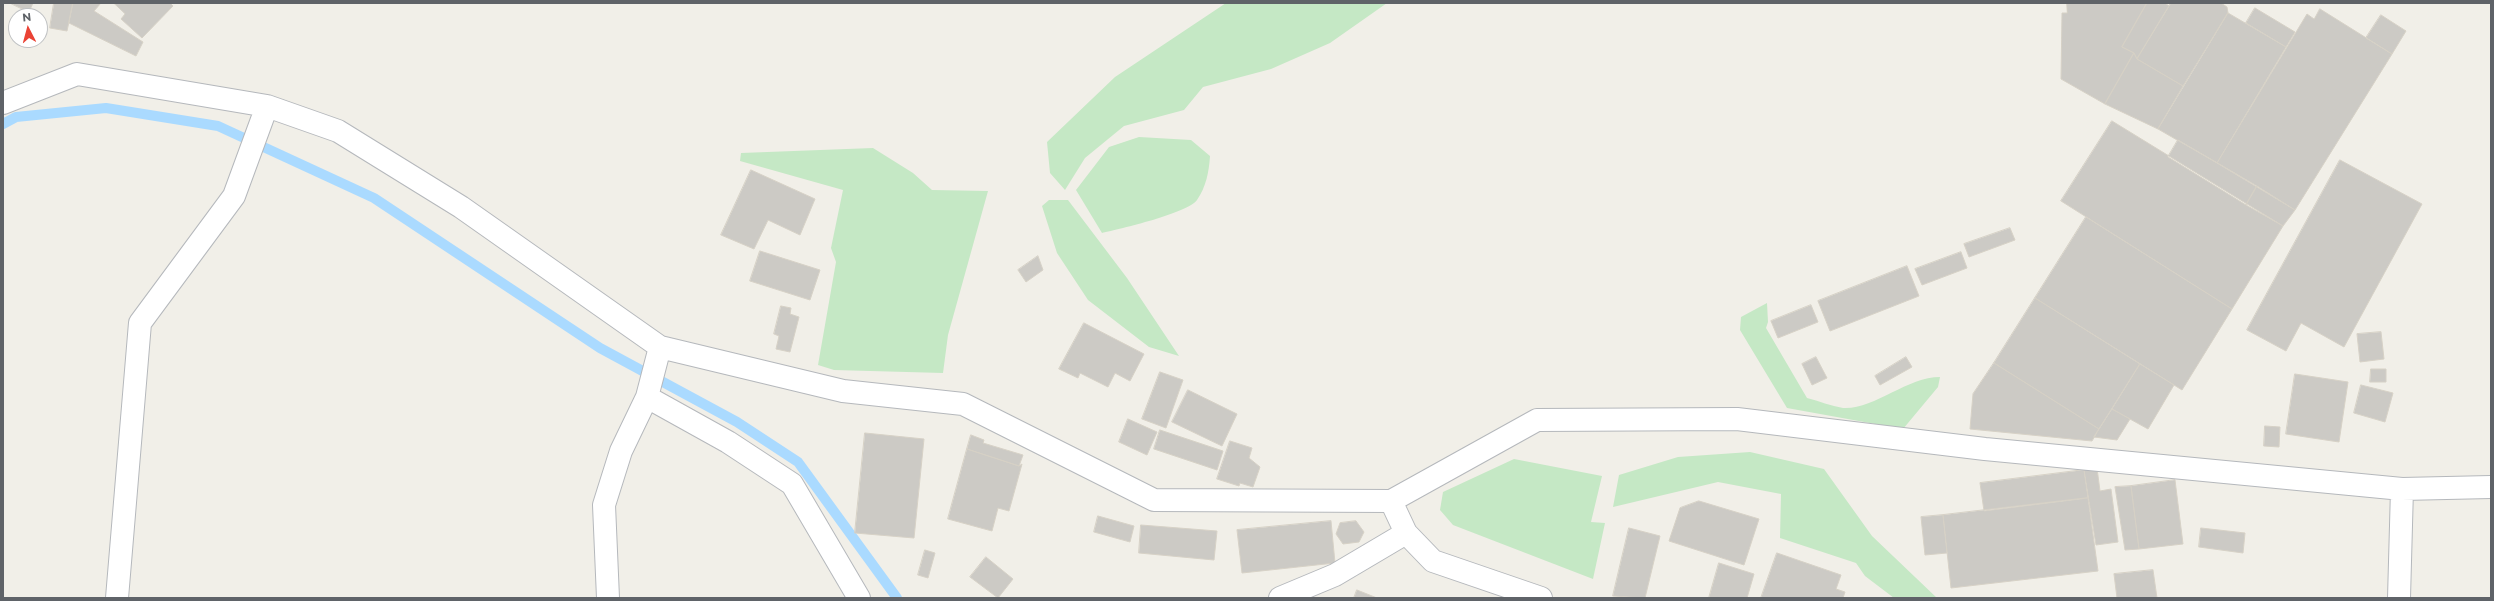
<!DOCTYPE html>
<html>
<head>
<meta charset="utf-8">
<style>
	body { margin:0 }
	#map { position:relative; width:2494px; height:601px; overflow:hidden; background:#f1efe8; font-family:Montserrat,sans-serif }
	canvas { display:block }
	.frame { position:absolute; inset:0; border:4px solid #5f6368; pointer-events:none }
	.north { position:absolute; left:8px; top:8px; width:40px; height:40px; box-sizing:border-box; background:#fff; border:1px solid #bfc1c3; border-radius:50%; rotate:354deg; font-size:11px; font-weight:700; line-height:16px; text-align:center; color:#5f6368 }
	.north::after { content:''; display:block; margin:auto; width:14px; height:18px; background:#ea4335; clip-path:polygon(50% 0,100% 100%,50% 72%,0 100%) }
</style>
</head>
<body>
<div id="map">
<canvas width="2494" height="601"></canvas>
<div class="frame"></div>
<div class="north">N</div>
</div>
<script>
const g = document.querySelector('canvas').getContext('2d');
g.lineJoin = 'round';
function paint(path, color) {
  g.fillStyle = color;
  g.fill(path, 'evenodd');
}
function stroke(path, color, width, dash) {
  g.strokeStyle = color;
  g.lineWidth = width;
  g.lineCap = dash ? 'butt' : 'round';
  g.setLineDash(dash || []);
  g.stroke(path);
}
const green = new Path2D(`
	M 1226,3 L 1387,3 L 1330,43 L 1271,69 L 1203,87 L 1184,110 L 1124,126 L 1085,158 L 1065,190 L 1050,173 L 1047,142 L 1115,77 Z
	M 1139,137 L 1191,140 L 1210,156 C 1209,172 1206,187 1197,200 C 1188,213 1120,229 1102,233 L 1076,190 L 1109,147 Z
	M 873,148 L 913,173 L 932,190 L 988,191 L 948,335 L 943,373 L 834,370 L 818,365 L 836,262 L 831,248 L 843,190 L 740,161 L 741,153 Z
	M 1049,200 L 1068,200 L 1127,278 L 1179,356 L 1149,347 L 1088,300 L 1057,253 L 1042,206 Z
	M 1767,303 L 1768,322 L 1766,328 L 1807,398 C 1819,401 1831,406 1843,408 C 1873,410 1907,377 1940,377 L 1938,387 L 1903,429 L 1787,408 L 1740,330 L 1741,317 Z
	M 1750,452 L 1824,469 L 1872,536 L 1937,598 L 1894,598 L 1865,576 L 1856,563 L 1780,538 L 1781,494 L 1718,482 L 1613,507 L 1619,475 L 1678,457 Z
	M 1514,459 L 1602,476 L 1591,522 L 1605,523 L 1593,579 L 1453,525 L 1440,510 L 1443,492 Z`);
const stream = new Path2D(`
	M 3,124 L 16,117 L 106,108 L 218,126 L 374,198 L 600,348 L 737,422 L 798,462 L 897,598`);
const building = new Path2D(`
	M 10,3 L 33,3 L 29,12 Z
	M 54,3 L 73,3 L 67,31 L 50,28 Z
	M 73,3 L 101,3 L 94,11 L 143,42 L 136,56 L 69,23 Z
	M 114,3 L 170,3 L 173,6 L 142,38 L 121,19 L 125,14 Z
	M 2067,3 L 2147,3 L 2122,47 L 2134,53 L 2105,104 L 2061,79 L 2062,13 L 2067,13 Z
	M 2147,3 L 2165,3 L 2169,6 L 2137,59 L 2134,53 L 2122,47 Z
	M 2171,3 L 2221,3 L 2227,7 L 2228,13 L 2183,86 L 2137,59 Z
	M 2255,8 L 2295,32 L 2286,47 L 2246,23 Z
	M 2320,9 L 2392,54 L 2295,210 L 2217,163 L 2307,14 L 2314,19 Z
	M 2228,13 L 2286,47 L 2217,163 L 2158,129 Z
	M 2381,15 L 2406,31 L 2392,54 L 2366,38 Z
	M 2134,53 L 2137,59 L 2183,86 L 2158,129 L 2105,104 Z
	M 2112,121 L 2283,226 L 2232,309 L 2061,201 Z
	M 2178,140 L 2257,186 L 2246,205 L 2168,157 Z
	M 2340,160 L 2422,204 L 2344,347 L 2301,323 L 2286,351 L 2247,330 Z
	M 751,170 L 815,199 L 800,235 L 768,220 L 754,249 L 721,235 Z
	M 2257,186 L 2295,210 L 2283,226 L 2246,205 Z
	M 2086,217 L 2232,309 L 2182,390 L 2035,298 Z
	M 2010,228 L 2015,240 L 1969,257 L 1964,244 Z
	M 760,251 L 820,270 L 810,300 L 750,281 Z
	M 1961,252 L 1967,268 L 1922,285 L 1915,269 Z
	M 1038,256 L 1043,270 L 1026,282 L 1018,270 Z
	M 1907,266 L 1919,296 L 1830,331 L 1818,301 Z
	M 2035,298 L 2140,364 L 2099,429 L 1994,363 Z
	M 1811,305 L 1818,322 L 1778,338 L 1771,321 Z
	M 781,306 L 791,308 L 790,314 L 799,317 L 790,352 L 776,349 L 779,336 L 774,334 Z
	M 1084,323 L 1144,354 L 1130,381 L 1115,373 L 1108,387 L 1080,373 L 1078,378 L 1059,369 Z
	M 2381,332 L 2384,359 L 2360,362 L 2357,334 Z
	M 1816,357 L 1827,378 L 1812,385 L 1802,364 Z
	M 1906,357 L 1912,367 L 1880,385 L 1875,376 Z
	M 1994,363 L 2099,429 L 2092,441 L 1970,429 L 1973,394 Z
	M 2140,364 L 2174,385 L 2148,429 L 2112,409 Z
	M 2371,369 L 2386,369 L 2386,382 L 2370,382 Z
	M 1160,372 L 1183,380 L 1166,428 L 1142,419 Z
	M 2295,374 L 2348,382 L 2339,442 L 2286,434 Z
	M 2361,385 L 2393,393 L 2385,422 L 2354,413 Z
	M 1188,390 L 1237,414 L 1222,446 L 1172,422 Z
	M 2112,409 L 2130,419 L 2117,440 L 2094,437 Z
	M 1128,419 L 1157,432 L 1147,455 L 1119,442 Z
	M 2265,426 L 2280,427 L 2279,447 L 2264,446 Z
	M 1160,430 L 1223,451 L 1217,470 L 1154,449 Z
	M 865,433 L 924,439 L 914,538 L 855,533 Z
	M 971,435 L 984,440 L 983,443 L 1023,455 L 1019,466 L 967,449 Z
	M 1230,441 L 1252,448 L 1249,458 L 1260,467 L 1253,487 L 1240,483 L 1239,486 L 1217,479 Z
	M 967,449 L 1019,466 L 1022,464 L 1009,511 L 998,508 L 992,531 L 948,519 Z
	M 2097,468 L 2100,491 L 2111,489 L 2118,542 L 2096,545 L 2084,470 Z
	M 2084,470 L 2088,498 L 1984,511 L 1980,483 Z
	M 2175,480 L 2183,544 L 2139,549 L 2131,486 Z
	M 2131,486 L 2139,549 L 2125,550 L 2115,487 Z
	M 2088,498 L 2098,571 L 1951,588 L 1943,515 Z
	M 1699,501 L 1759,519 L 1744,565 L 1669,541 L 1680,508 Z
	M 1943,515 L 1947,553 L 1925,555 L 1921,517 Z
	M 1098,516 L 1134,526 L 1130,542 L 1094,532 Z
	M 1331,521 L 1335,563 L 1242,573 L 1237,530 Z
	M 1356,521 L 1364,532 L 1359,542 L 1343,544 L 1336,534 L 1340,523 Z
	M 1141,525 L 1217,531 L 1214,560 L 1139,553 Z
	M 1629,528 L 1660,536 L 1645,598 L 1613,596 Z
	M 2201,528 L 2245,533 L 2243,553 L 2199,547 Z
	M 925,550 L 935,553 L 928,578 L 918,575 Z
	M 1777,553 L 1841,575 L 1836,589 L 1845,592 L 1843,598 L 1761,598 Z
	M 986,557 L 1013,579 L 998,598 L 970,577 Z
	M 1719,563 L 1754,574 L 1747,598 L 1709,598 Z
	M 2153,570 L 2157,598 L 2117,598 L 2114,574 Z
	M 1357,590 L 1377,598 L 1354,598 Z`);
const street = new Path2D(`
	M 3,103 L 77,74 L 267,106 L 338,131 L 461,207 L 660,347 L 843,391 L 963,404 L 1154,500 L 1391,501 L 1537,420 L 1737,419 L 1985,449 L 2402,489 L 2491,487
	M 647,397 L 728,442 L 792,484 L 859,598
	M 1391,501 L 1406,533 L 1433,561 L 1541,598
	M 117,598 L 140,323 L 234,196 L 267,106
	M 608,598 L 604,505 L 621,451 L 647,397 L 660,347
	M 1280,598 L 1335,575 L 1406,533
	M 2399,598 L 2402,489`);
paint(green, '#c5e8c5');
stroke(stream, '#aadaff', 10);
paint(building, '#cccac5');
stroke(building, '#d6d1c6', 1);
stroke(street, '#b5b8bc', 24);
stroke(street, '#fff', 22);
</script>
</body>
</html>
